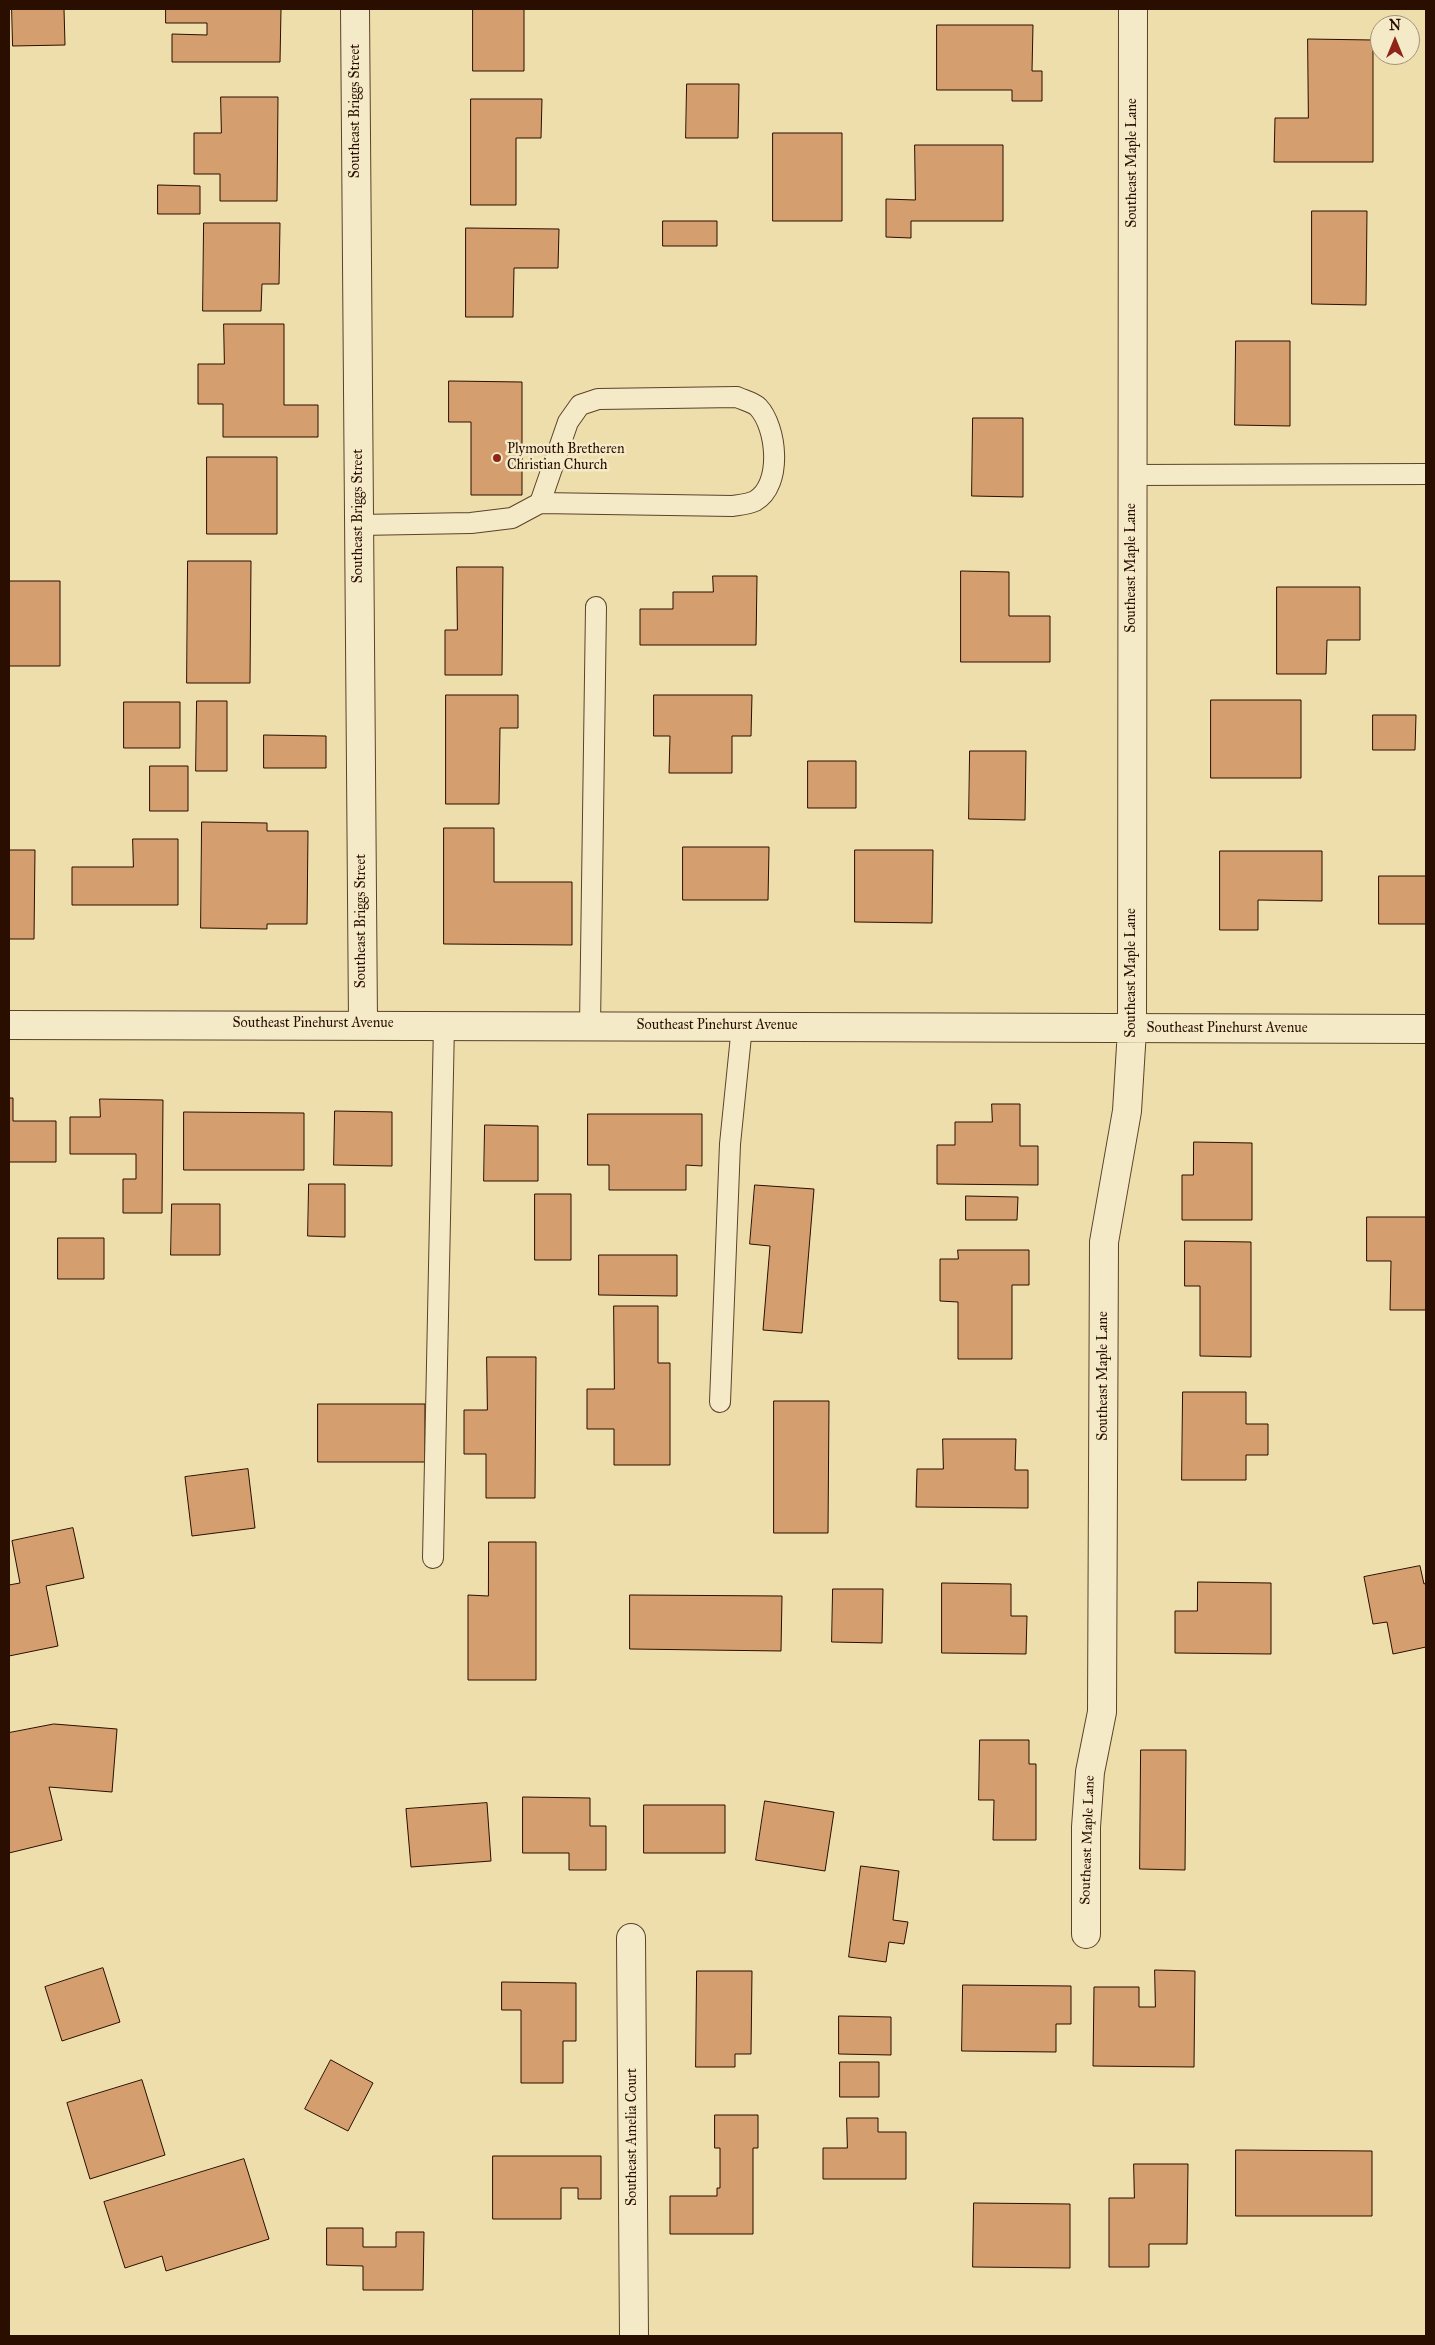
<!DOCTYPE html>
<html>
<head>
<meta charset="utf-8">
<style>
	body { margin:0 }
	#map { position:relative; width:1435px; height:2345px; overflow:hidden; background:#eedeab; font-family:"IM FELL Great Primer",serif }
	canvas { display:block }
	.frame { position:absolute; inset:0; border:10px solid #2a0e00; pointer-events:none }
	.north { position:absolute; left:1370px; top:15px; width:50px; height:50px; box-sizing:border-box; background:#f4eac8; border:1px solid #a39278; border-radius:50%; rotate:0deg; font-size:14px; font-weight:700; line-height:20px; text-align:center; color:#2a0e00 }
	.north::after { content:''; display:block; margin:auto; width:18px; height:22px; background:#8f2418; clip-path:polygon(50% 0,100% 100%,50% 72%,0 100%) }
</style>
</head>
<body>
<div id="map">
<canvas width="1435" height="2345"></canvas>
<div class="frame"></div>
<div class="north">N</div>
</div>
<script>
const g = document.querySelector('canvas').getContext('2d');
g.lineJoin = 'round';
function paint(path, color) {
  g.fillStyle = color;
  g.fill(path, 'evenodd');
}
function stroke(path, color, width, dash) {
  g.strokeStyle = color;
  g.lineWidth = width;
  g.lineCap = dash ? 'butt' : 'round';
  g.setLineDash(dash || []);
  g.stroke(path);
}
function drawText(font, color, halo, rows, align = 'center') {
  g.font = font + ' "IM FELL Great Primer",serif';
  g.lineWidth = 5;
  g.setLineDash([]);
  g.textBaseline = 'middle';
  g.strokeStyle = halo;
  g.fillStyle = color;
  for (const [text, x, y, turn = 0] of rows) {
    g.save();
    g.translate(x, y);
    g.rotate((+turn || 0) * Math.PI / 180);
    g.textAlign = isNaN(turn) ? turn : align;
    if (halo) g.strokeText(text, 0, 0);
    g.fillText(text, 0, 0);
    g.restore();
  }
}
const building = new Path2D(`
	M 12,9 L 64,9 L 65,45 L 13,46 Z
	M 166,9 L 281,9 L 280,62 L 172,62 L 172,34 L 207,35 L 207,23 L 166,23 Z
	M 473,9 L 524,9 L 524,71 L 473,71 Z
	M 937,25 L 1033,25 L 1032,71 L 1042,71 L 1042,101 L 1012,101 L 1012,90 L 937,90 Z
	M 1308,39 L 1373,40 L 1373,162 L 1274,162 L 1275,118 L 1308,118 Z
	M 687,84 L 739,84 L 738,138 L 686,138 Z
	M 221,97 L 278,97 L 277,201 L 220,201 L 220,174 L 194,174 L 194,133 L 221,133 Z
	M 471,99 L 542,99 L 541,138 L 516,138 L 516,205 L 471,205 Z
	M 773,133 L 842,133 L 842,221 L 773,221 Z
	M 915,145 L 1003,145 L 1003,221 L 911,221 L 911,238 L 886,237 L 886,199 L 915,200 Z
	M 158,185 L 200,186 L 200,214 L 158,214 Z
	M 1312,211 L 1367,211 L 1366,305 L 1312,304 Z
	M 663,221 L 717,221 L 717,246 L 663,246 Z
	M 204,223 L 280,223 L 279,284 L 262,284 L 261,311 L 203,311 Z
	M 466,228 L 559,229 L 558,268 L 514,268 L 513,317 L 466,317 Z
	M 224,324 L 284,324 L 284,405 L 318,405 L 318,437 L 223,437 L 223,404 L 198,404 L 198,364 L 224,364 Z
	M 1236,341 L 1290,341 L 1290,426 L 1235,425 Z
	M 449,381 L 522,382 L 522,495 L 471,495 L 471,422 L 449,422 Z
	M 973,418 L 1023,418 L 1023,497 L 972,496 Z
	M 207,457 L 277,457 L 277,534 L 207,534 Z
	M 188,561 L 251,561 L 250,683 L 187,683 Z
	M 457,567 L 503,567 L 502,675 L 445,675 L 445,630 L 457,630 Z
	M 961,571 L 1009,572 L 1009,616 L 1050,616 L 1050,662 L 961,662 Z
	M 713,576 L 757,576 L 756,645 L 640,645 L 640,609 L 673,609 L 673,592 L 713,592 Z
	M 9,581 L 60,581 L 60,666 L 9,666 Z
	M 1277,587 L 1360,587 L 1360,640 L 1327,640 L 1326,674 L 1277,674 Z
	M 446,695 L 518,695 L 518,728 L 500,728 L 499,804 L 446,804 Z
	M 654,695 L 752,695 L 751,736 L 732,736 L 732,773 L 669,773 L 670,736 L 654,736 Z
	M 1211,700 L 1301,700 L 1301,778 L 1211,778 Z
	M 197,701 L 227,701 L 227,771 L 196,771 Z
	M 124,702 L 180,702 L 180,748 L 124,748 Z
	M 1373,715 L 1416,715 L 1415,750 L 1373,750 Z
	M 264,735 L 326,736 L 326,768 L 264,768 Z
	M 970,751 L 1026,751 L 1025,820 L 969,819 Z
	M 808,761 L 856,761 L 856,808 L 808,808 Z
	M 150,766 L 188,766 L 188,811 L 150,811 Z
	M 202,822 L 267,823 L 267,831 L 308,831 L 307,924 L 267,924 L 267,929 L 201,928 Z
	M 444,828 L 494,828 L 494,882 L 572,882 L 572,945 L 444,944 Z
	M 133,839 L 178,839 L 178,905 L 72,905 L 72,867 L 133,867 Z
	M 683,847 L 769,847 L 768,900 L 683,900 Z
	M 9,850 L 35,850 L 34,939 L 9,939 Z
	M 855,850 L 933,850 L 932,923 L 855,922 Z
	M 1220,851 L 1322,851 L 1322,901 L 1258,900 L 1258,930 L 1220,930 Z
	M 1379,876 L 1426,876 L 1426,924 L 1379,924 Z
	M 9,1098 L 13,1098 L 13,1121 L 56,1121 L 56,1162 L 9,1162 Z
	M 100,1099 L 163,1100 L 162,1213 L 123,1213 L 123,1179 L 136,1179 L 136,1154 L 70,1154 L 70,1117 L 100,1117 Z
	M 992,1104 L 1020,1104 L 1020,1146 L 1038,1146 L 1038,1185 L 937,1184 L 937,1145 L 955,1145 L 955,1122 L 992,1122 Z
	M 335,1111 L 392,1112 L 392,1166 L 334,1165 Z
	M 184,1112 L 304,1113 L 304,1170 L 184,1170 Z
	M 588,1114 L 702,1114 L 702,1166 L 686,1165 L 686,1190 L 609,1190 L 609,1165 L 588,1165 Z
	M 485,1125 L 538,1126 L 538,1181 L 484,1181 Z
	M 1194,1142 L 1252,1143 L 1252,1220 L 1182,1220 L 1182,1175 L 1193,1175 Z
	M 309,1184 L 345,1184 L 345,1237 L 308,1236 Z
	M 755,1185 L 814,1189 L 802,1333 L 763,1330 L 770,1246 L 750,1244 Z
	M 535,1194 L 571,1194 L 571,1260 L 535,1260 Z
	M 966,1196 L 1018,1197 L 1017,1220 L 966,1220 Z
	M 172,1204 L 220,1204 L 220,1255 L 171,1255 Z
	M 1367,1217 L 1426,1217 L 1426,1310 L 1390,1310 L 1391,1261 L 1367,1261 Z
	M 58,1238 L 104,1238 L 104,1279 L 58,1279 Z
	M 1185,1241 L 1251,1242 L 1251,1357 L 1200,1356 L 1200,1286 L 1185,1286 Z
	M 958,1250 L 1029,1250 L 1029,1285 L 1012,1285 L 1012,1359 L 958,1359 L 958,1302 L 940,1301 L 940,1259 L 958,1259 Z
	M 599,1255 L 677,1255 L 677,1296 L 599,1295 Z
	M 614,1306 L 658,1306 L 658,1363 L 670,1363 L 670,1465 L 614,1465 L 614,1429 L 587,1429 L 587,1389 L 614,1389 Z
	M 487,1357 L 536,1357 L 535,1498 L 486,1498 L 486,1454 L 464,1454 L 464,1410 L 487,1410 Z
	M 1183,1392 L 1246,1392 L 1246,1424 L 1268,1424 L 1268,1455 L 1246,1455 L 1246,1480 L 1182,1480 Z
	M 774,1401 L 829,1401 L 828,1533 L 774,1533 Z
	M 318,1404 L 425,1404 L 425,1462 L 318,1462 Z
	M 943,1439 L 1016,1439 L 1015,1470 L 1028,1470 L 1028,1508 L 916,1507 L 917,1469 L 943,1469 Z
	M 248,1469 L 255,1528 L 192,1536 L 185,1477 Z
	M 73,1528 L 84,1578 L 46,1586 L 58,1646 L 9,1656 L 9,1585 L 20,1583 L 12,1541 Z
	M 489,1542 L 536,1542 L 536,1680 L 468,1680 L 468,1595 L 488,1596 Z
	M 1420,1566 L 1424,1584 L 1426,1583 L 1426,1647 L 1393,1654 L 1387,1622 L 1373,1624 L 1364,1577 Z
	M 1198,1582 L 1271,1583 L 1271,1654 L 1175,1653 L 1175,1611 L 1197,1611 Z
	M 942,1583 L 1011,1584 L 1011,1616 L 1027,1616 L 1026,1654 L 942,1653 Z
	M 833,1589 L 883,1589 L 882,1643 L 832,1642 Z
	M 630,1595 L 782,1596 L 781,1651 L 630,1649 Z
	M 54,1724 L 117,1729 L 112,1792 L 49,1787 L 62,1840 L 9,1853 L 9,1733 Z
	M 980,1740 L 1029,1740 L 1029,1764 L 1036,1764 L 1036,1840 L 993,1840 L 994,1800 L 979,1800 Z
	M 1141,1750 L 1186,1750 L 1185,1870 L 1140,1869 Z
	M 523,1797 L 590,1798 L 590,1826 L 606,1826 L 606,1870 L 569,1870 L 569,1853 L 523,1853 Z
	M 765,1801 L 834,1812 L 825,1871 L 756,1860 Z
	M 487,1803 L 491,1861 L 411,1867 L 406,1809 Z
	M 644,1805 L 725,1805 L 725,1853 L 644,1853 Z
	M 861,1866 L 899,1871 L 893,1920 L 908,1922 L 904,1944 L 889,1942 L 886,1962 L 849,1957 Z
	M 103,1968 L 120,2022 L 62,2041 L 45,1987 Z
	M 1155,1970 L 1195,1971 L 1194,2067 L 1093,2066 L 1094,1987 L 1139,1987 L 1139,2007 L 1155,2007 Z
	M 697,1971 L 752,1971 L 751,2054 L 735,2054 L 735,2067 L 696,2067 Z
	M 502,1982 L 576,1983 L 576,2041 L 563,2041 L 563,2083 L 521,2083 L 521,2010 L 502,2010 Z
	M 963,1985 L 1071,1986 L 1071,2024 L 1056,2024 L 1056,2052 L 962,2051 Z
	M 839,2016 L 891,2017 L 891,2055 L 839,2054 Z
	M 331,2060 L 373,2083 L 348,2131 L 305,2109 Z
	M 840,2062 L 879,2062 L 879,2097 L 840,2097 Z
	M 142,2080 L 165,2155 L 90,2179 L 67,2103 Z
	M 715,2115 L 758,2115 L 758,2148 L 753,2148 L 753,2234 L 670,2234 L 670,2196 L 717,2196 L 717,2188 L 720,2188 L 720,2148 L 715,2148 Z
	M 847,2118 L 878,2118 L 878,2132 L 906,2132 L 906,2179 L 823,2179 L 823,2148 L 847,2148 Z
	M 1236,2150 L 1372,2151 L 1372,2216 L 1236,2216 Z
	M 493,2156 L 601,2156 L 601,2199 L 578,2199 L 578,2188 L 561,2188 L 561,2219 L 493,2219 Z
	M 244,2159 L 269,2239 L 166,2271 L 162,2256 L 125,2268 L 104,2202 Z
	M 1134,2164 L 1188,2164 L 1187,2244 L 1149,2244 L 1149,2267 L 1109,2267 L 1109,2198 L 1134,2198 Z
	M 974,2203 L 1070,2204 L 1070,2268 L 973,2267 Z
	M 327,2228 L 363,2228 L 363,2247 L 396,2247 L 396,2232 L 424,2232 L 423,2290 L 363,2290 L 363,2266 L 327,2265 Z`);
const lane = new Path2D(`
	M 1132,475 L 1426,474
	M 359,525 L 471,523 L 512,518 L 540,503 L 568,422 L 580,405 L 598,399 L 737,397 C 743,400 753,402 758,407 C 777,427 783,485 755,501 C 749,504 739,505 733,506 L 540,503
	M 590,1025 L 596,607
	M 720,1402 L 730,1144 L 742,1026
	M 433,1558 L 444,1024`);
const street = new Path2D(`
	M 355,9 L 363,1023
	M 9,1025 C 481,1023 954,1030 1426,1029
	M 1086,1934 L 1086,1827 L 1090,1772 L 1102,1712 L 1104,1242 L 1127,1111 L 1132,1030 L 1133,9
	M 631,1938 L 634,2336`);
const markers = [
	[497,458,5,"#8f2418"]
];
const streetNames = [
	["Southeast Briggs Street",356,111,-90],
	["Southeast Maple Lane",1133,163,-90],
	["Southeast Briggs Street",359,516,-90],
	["Southeast Maple Lane",1132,568,-90],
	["Southeast Briggs Street",362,921,-90],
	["Southeast Maple Lane",1132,973,-90],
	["Southeast Pinehurst Avenue",313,1024],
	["Southeast Pinehurst Avenue",717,1026],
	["Southeast Pinehurst Avenue",1227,1029],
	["Southeast Maple Lane",1104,1376,-90],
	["Southeast Maple Lane",1088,1840,-88],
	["Southeast Amelia Court",633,2137,-90]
];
const poiNames = [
	["Plymouth Bretheren",507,450],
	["Christian Church",507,466]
];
paint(building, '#d59e6e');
stroke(building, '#2a0e00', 1);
stroke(lane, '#5b422b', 22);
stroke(street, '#5b422b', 30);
stroke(lane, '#f4eac8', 20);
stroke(street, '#f4eac8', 28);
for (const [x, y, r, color] of markers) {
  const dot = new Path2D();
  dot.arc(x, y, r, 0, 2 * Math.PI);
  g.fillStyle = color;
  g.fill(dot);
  stroke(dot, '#f4eac8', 2);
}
drawText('14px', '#2a0e00', '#f4eac8', streetNames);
drawText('14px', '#2a0e00', '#f4eac8', poiNames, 'left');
</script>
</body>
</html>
